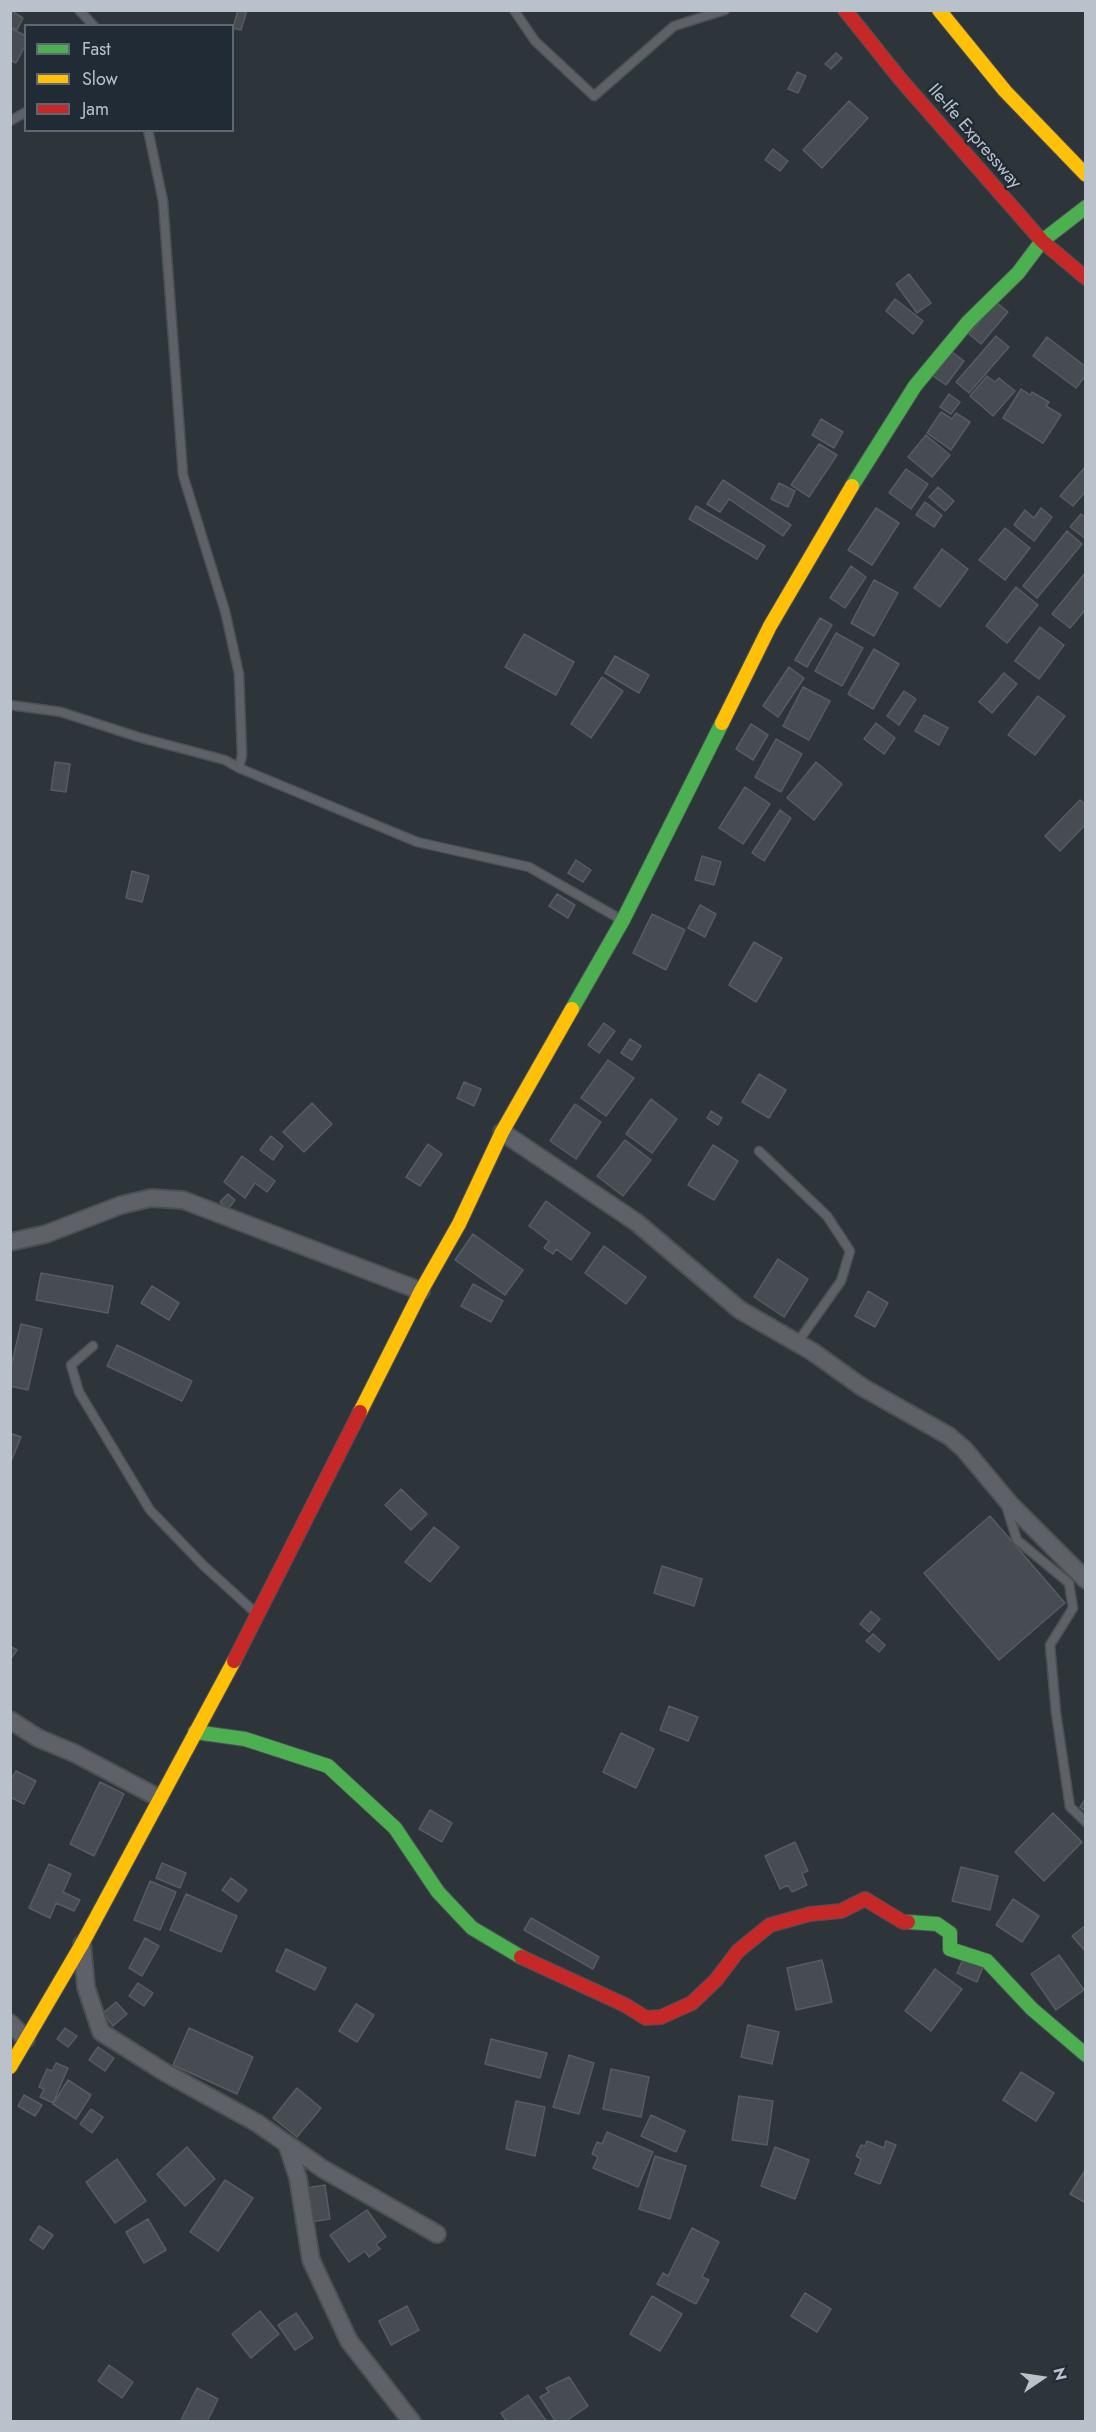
<!DOCTYPE html>
<html>
<head>
<meta charset="utf-8">
<style>
	body { margin:0 }
	#map { position:relative; width:1096px; height:2432px; overflow:hidden; background:#2d343a; font-family:Jost,sans-serif }
	canvas { display:block }
	.frame { position:absolute; inset:0; border:12px solid #b9c1ca; pointer-events:none }
	.legend { position:absolute; left:24px; top:24px; width:210px; height:108px; box-sizing:border-box; background:#212b35; border:2px solid #5e6771; margin:0; padding:8px 10px; list-style:none; font-size:18px; color:#b9c1ca }
	.legend li { display:flex; align-items:center; gap:12px; height:30px }
	.legend b { width:30px; border:2px solid #5e6771 }
	.north { position:absolute; left:1012px; top:2348px; width:60px; height:60px; -webkit-text-stroke:4px #212b35; paint-order:stroke; rotate:77deg; font-size:16px; font-weight:700; line-height:24px; text-align:center; color:#b9c1ca }
	.north::after { content:''; display:block; margin:auto; width:21px; height:27px; background:#b9c1ca; clip-path:polygon(50% 0,100% 100%,50% 72%,0 100%) }
</style>
</head>
<body>
<div id="map">
<canvas width="1096" height="2432"></canvas>
<div class="frame"></div>
<ul class="legend">
<li><b style="height:8px;background:#4caf50"></b>Fast</li>
<li><b style="height:8px;background:#ffc107"></b>Slow</li>
<li><b style="height:8px;background:#c62828"></b>Jam</li>
</ul>
<div class="north">N</div>
</div>
<script>
const g = document.querySelector('canvas').getContext('2d');
g.lineJoin = 'round';
function paint(path, color) {
  g.fillStyle = color;
  g.fill(path, 'evenodd');
}
function stroke(path, color, width, dash) {
  g.strokeStyle = color;
  g.lineWidth = width;
  g.lineCap = dash ? 'butt' : 'round';
  g.setLineDash(dash || []);
  g.stroke(path);
}
function drawText(font, color, halo, rows, align = 'center') {
  g.font = font + ' Jost,sans-serif';
  g.lineWidth = 5;
  g.setLineDash([]);
  g.textBaseline = 'middle';
  g.strokeStyle = halo;
  g.fillStyle = color;
  for (const [text, x, y, turn = 0] of rows) {
    g.save();
    g.translate(x, y);
    g.rotate((+turn || 0) * Math.PI / 180);
    g.textAlign = isNaN(turn) ? turn : align;
    if (halo) g.strokeText(text, 0, 0);
    g.fillText(text, 0, 0);
    g.restore();
  }
}
const building = new Path2D(`
	M 10,10 L 23,18 L 17,30 L 10,26 Z
	M 238,10 L 247,10 L 241,30 L 233,28 Z
	M 10,28 L 26,36 L 26,44 L 16,63 L 10,60 Z
	M 836,53 L 842,58 L 831,69 L 825,64 Z
	M 797,72 L 806,76 L 798,93 L 788,89 Z
	M 849,101 L 868,118 L 822,168 L 803,150 Z
	M 773,149 L 788,161 L 780,171 L 765,160 Z
	M 909,274 L 931,303 L 917,313 L 896,284 Z
	M 895,299 L 923,321 L 913,334 L 886,311 Z
	M 996,302 L 1008,312 L 981,344 L 969,334 Z
	M 996,336 L 1009,347 L 969,393 L 956,382 Z
	M 1047,337 L 1086,367 L 1086,375 L 1076,388 L 1033,356 Z
	M 952,352 L 964,361 L 946,385 L 933,376 Z
	M 987,376 L 995,382 L 999,378 L 1015,391 L 993,416 L 970,396 Z
	M 1021,389 L 1030,395 L 1032,392 L 1049,402 L 1046,406 L 1061,415 L 1043,443 L 1003,418 Z
	M 949,394 L 960,402 L 951,414 L 940,407 Z
	M 941,412 L 952,419 L 956,413 L 970,422 L 951,450 L 927,433 Z
	M 821,419 L 843,432 L 834,448 L 812,435 Z
	M 926,435 L 950,455 L 932,477 L 908,457 Z
	M 819,444 L 837,455 L 809,497 L 791,485 Z
	M 1086,466 L 1086,491 L 1073,506 L 1060,496 Z
	M 906,469 L 928,484 L 911,509 L 889,493 Z
	M 723,480 L 791,525 L 783,536 L 729,499 L 720,512 L 707,504 Z
	M 779,483 L 795,491 L 788,507 L 771,499 Z
	M 938,487 L 954,501 L 945,511 L 929,497 Z
	M 925,502 L 942,515 L 934,527 L 916,515 Z
	M 696,506 L 765,546 L 757,559 L 689,519 Z
	M 876,508 L 899,523 L 872,565 L 848,550 Z
	M 1041,508 L 1052,517 L 1034,541 L 1014,525 L 1025,510 L 1034,518 Z
	M 1081,514 L 1086,518 L 1086,539 L 1070,527 Z
	M 1005,528 L 1030,548 L 1005,580 L 979,560 Z
	M 1067,531 L 1082,544 L 1037,598 L 1023,586 Z
	M 942,549 L 968,569 L 940,607 L 914,588 Z
	M 851,566 L 866,577 L 845,608 L 830,598 Z
	M 1086,572 L 1086,609 L 1070,628 L 1052,614 Z
	M 874,580 L 898,593 L 874,636 L 851,623 Z
	M 1016,587 L 1038,605 L 1007,643 L 986,626 Z
	M 820,618 L 832,625 L 807,667 L 795,660 Z
	M 1040,627 L 1064,645 L 1039,679 L 1015,661 Z
	M 836,633 L 863,648 L 842,686 L 815,671 Z
	M 524,634 L 574,662 L 556,695 L 505,667 Z
	M 874,649 L 899,664 L 873,709 L 848,694 Z
	M 615,656 L 649,675 L 639,693 L 605,673 Z
	M 789,667 L 804,678 L 778,717 L 763,706 Z
	M 1004,673 L 1017,684 L 992,713 L 979,702 Z
	M 602,677 L 623,691 L 591,738 L 571,724 Z
	M 803,687 L 830,701 L 809,740 L 783,726 Z
	M 904,691 L 916,699 L 899,725 L 887,716 Z
	M 1038,696 L 1065,716 L 1035,755 L 1008,735 Z
	M 924,715 L 948,728 L 939,745 L 915,731 Z
	M 876,723 L 895,738 L 884,754 L 864,739 Z
	M 751,724 L 768,735 L 753,760 L 736,749 Z
	M 776,739 L 802,754 L 781,792 L 755,777 Z
	M 55,762 L 70,764 L 66,792 L 51,790 Z
	M 816,762 L 842,784 L 814,820 L 787,798 Z
	M 745,787 L 770,804 L 743,844 L 719,828 Z
	M 1080,800 L 1086,805 L 1086,824 L 1060,851 L 1045,836 Z
	M 780,810 L 791,818 L 764,861 L 752,853 Z
	M 702,856 L 721,862 L 714,885 L 695,880 Z
	M 576,860 L 591,870 L 583,882 L 568,873 Z
	M 132,871 L 149,876 L 142,902 L 126,898 Z
	M 557,894 L 575,905 L 568,918 L 549,906 Z
	M 700,905 L 716,914 L 705,937 L 688,928 Z
	M 652,914 L 685,930 L 666,970 L 633,953 Z
	M 754,942 L 782,958 L 756,1002 L 729,985 Z
	M 604,1023 L 615,1031 L 599,1053 L 588,1045 Z
	M 630,1039 L 641,1046 L 632,1060 L 621,1053 Z
	M 608,1060 L 634,1078 L 606,1116 L 581,1098 Z
	M 759,1074 L 786,1090 L 769,1118 L 742,1102 Z
	M 464,1082 L 481,1089 L 474,1106 L 457,1098 Z
	M 651,1099 L 677,1119 L 652,1153 L 626,1134 Z
	M 312,1103 L 332,1124 L 304,1152 L 283,1132 Z
	M 575,1104 L 601,1122 L 576,1159 L 550,1141 Z
	M 711,1111 L 722,1118 L 718,1125 L 707,1118 Z
	M 271,1136 L 283,1146 L 273,1160 L 260,1150 Z
	M 625,1140 L 651,1160 L 623,1196 L 597,1176 Z
	M 428,1144 L 442,1154 L 420,1186 L 406,1177 Z
	M 713,1145 L 738,1161 L 714,1200 L 688,1185 Z
	M 242,1156 L 275,1181 L 267,1192 L 255,1183 L 245,1198 L 224,1182 Z
	M 228,1194 L 235,1200 L 228,1209 L 220,1202 Z
	M 546,1201 L 590,1233 L 571,1260 L 556,1249 L 553,1254 L 544,1248 L 549,1241 L 529,1226 Z
	M 473,1234 L 523,1270 L 505,1295 L 455,1260 Z
	M 604,1246 L 646,1277 L 626,1304 L 585,1273 Z
	M 778,1259 L 808,1279 L 784,1317 L 754,1297 Z
	M 41,1273 L 113,1286 L 108,1313 L 36,1300 Z
	M 473,1284 L 503,1301 L 491,1322 L 461,1306 Z
	M 152,1286 L 179,1303 L 169,1320 L 141,1303 Z
	M 868,1291 L 888,1303 L 875,1327 L 855,1316 Z
	M 21,1324 L 42,1329 L 28,1390 L 10,1386 L 10,1371 Z
	M 117,1345 L 192,1381 L 182,1401 L 107,1366 Z
	M 10,1433 L 21,1437 L 10,1464 Z
	M 401,1489 L 427,1514 L 411,1530 L 385,1505 Z
	M 990,1516 L 1065,1603 L 999,1660 L 924,1573 Z
	M 434,1527 L 459,1547 L 430,1582 L 405,1562 Z
	M 662,1566 L 702,1579 L 694,1606 L 654,1593 Z
	M 871,1611 L 880,1619 L 869,1632 L 860,1624 Z
	M 873,1634 L 885,1645 L 879,1652 L 866,1641 Z
	M 10,1646 L 17,1650 L 10,1660 Z
	M 669,1706 L 698,1717 L 688,1741 L 660,1730 Z
	M 621,1733 L 654,1749 L 636,1788 L 603,1772 Z
	M 16,1771 L 36,1781 L 24,1804 L 10,1797 L 10,1781 Z
	M 100,1782 L 124,1794 L 94,1856 L 70,1844 Z
	M 1086,1798 L 1086,1811 L 1085,1811 L 1080,1807 Z
	M 430,1810 L 452,1823 L 442,1842 L 419,1829 Z
	M 1053,1813 L 1082,1842 L 1044,1881 L 1015,1852 Z
	M 795,1842 L 808,1871 L 802,1873 L 807,1885 L 792,1892 L 788,1885 L 780,1889 L 765,1856 Z
	M 162,1863 L 186,1873 L 180,1888 L 156,1878 Z
	M 49,1864 L 71,1874 L 63,1892 L 80,1900 L 74,1911 L 56,1903 L 50,1918 L 29,1908 Z
	M 961,1867 L 998,1876 L 990,1910 L 952,1901 Z
	M 231,1878 L 247,1890 L 238,1902 L 222,1890 Z
	M 150,1881 L 176,1892 L 160,1930 L 134,1920 Z
	M 186,1894 L 237,1916 L 221,1952 L 170,1930 Z
	M 1013,1899 L 1039,1916 L 1022,1942 L 996,1925 Z
	M 531,1918 L 599,1957 L 593,1969 L 524,1930 Z
	M 1086,1925 L 1086,1952 L 1072,1936 Z
	M 145,1938 L 159,1946 L 142,1976 L 129,1968 Z
	M 286,1949 L 326,1968 L 315,1990 L 276,1971 Z
	M 1059,1955 L 1084,1990 L 1056,2010 L 1031,1974 Z
	M 963,1959 L 983,1967 L 977,1982 L 957,1973 Z
	M 822,1960 L 832,2002 L 796,2010 L 787,1968 Z
	M 935,1969 L 962,1989 L 931,2031 L 905,2011 Z
	M 138,1983 L 153,1993 L 144,2006 L 129,1996 Z
	M 116,2002 L 127,2014 L 113,2026 L 103,2013 Z
	M 356,2004 L 374,2015 L 357,2042 L 339,2031 Z
	M 748,2025 L 779,2032 L 772,2064 L 741,2057 Z
	M 65,2028 L 77,2036 L 68,2047 L 57,2039 Z
	M 189,2028 L 253,2057 L 237,2094 L 173,2065 Z
	M 491,2039 L 547,2053 L 540,2078 L 485,2064 Z
	M 98,2047 L 114,2058 L 105,2071 L 89,2060 Z
	M 569,2055 L 594,2063 L 579,2114 L 553,2107 Z
	M 56,2063 L 68,2068 L 53,2103 L 40,2097 L 44,2089 L 39,2087 L 47,2069 L 52,2071 Z
	M 611,2069 L 649,2077 L 641,2117 L 603,2109 Z
	M 1021,2072 L 1054,2093 L 1036,2121 L 1003,2100 Z
	M 68,2080 L 91,2095 L 76,2119 L 53,2104 Z
	M 297,2088 L 321,2108 L 297,2137 L 273,2118 Z
	M 24,2095 L 42,2105 L 35,2116 L 18,2106 Z
	M 739,2096 L 773,2101 L 767,2145 L 732,2140 Z
	M 516,2101 L 545,2107 L 535,2156 L 506,2149 Z
	M 91,2109 L 103,2117 L 92,2133 L 80,2124 Z
	M 651,2115 L 685,2131 L 676,2152 L 641,2136 Z
	M 607,2132 L 653,2152 L 638,2187 L 593,2168 L 598,2157 L 592,2154 L 597,2142 L 602,2144 Z
	M 867,2141 L 884,2148 L 886,2141 L 896,2145 L 880,2184 L 855,2174 L 861,2159 L 856,2156 L 861,2145 L 865,2146 Z
	M 187,2147 L 215,2179 L 185,2206 L 157,2174 Z
	M 775,2147 L 809,2160 L 795,2199 L 761,2186 Z
	M 655,2156 L 686,2166 L 670,2219 L 639,2209 Z
	M 117,2159 L 146,2201 L 115,2223 L 86,2182 Z
	M 1086,2169 L 1086,2203 L 1070,2194 Z
	M 225,2180 L 253,2198 L 218,2251 L 190,2232 Z
	M 325,2185 L 330,2219 L 310,2222 L 306,2188 Z
	M 367,2210 L 386,2237 L 376,2244 L 380,2249 L 369,2257 L 365,2251 L 349,2262 L 330,2235 Z
	M 148,2219 L 166,2250 L 144,2263 L 126,2232 Z
	M 39,2226 L 53,2235 L 43,2249 L 30,2240 Z
	M 692,2228 L 719,2242 L 702,2277 L 709,2280 L 696,2304 L 657,2284 L 663,2273 L 668,2276 Z
	M 805,2293 L 831,2309 L 817,2332 L 791,2316 Z
	M 652,2296 L 682,2314 L 660,2351 L 630,2334 Z
	M 407,2306 L 419,2330 L 391,2345 L 379,2321 Z
	M 260,2311 L 279,2334 L 251,2358 L 232,2334 Z
	M 296,2313 L 313,2338 L 295,2350 L 278,2325 Z
	M 109,2365 L 133,2382 L 122,2398 L 98,2381 Z
	M 569,2377 L 588,2406 L 565,2422 L 556,2422 L 540,2397 L 549,2392 L 546,2388 Z
	M 197,2388 L 218,2399 L 207,2422 L 180,2422 Z
	M 528,2395 L 547,2422 L 507,2422 L 501,2413 Z`);
const lane = new Path2D(`
	M 79,10 L 94,26
	M 514,10 L 535,41 L 594,96 L 674,26 L 725,10
	M 10,121 L 26,112
	M 148,130 L 163,201 L 183,475 L 225,611 L 239,674 L 242,755 L 239,768 L 417,842 L 529,867 L 622,920
	M 10,705 L 61,712 L 138,737 L 225,760 L 239,768
	M 759,1151 L 827,1216 L 850,1251 L 841,1281 L 797,1343
	M 93,1346 L 71,1365 L 79,1392 L 150,1510 L 203,1565 L 258,1615
	M 1006,1505 L 1017,1540 L 1069,1583 L 1073,1608 L 1050,1645 L 1056,1713 L 1070,1807 L 1086,1822`);
const street = new Path2D(`
	M 502,1132 L 636,1222 L 740,1310 L 813,1352 L 862,1387 L 949,1436 L 964,1449 L 1010,1504 L 1086,1580
	M 10,1242 L 46,1234 L 121,1205 L 151,1198 L 183,1200 L 421,1291
	M 10,1720 L 38,1738 L 74,1753 L 159,1798
	M 82,1944 L 86,1987 L 101,2032 L 166,2073 L 257,2123 L 323,2169 L 437,2234
	M 10,2023 L 26,2039
	M 287,2144 L 298,2178 L 311,2260 L 349,2341 L 412,2422`);
const fast = new Path2D(`
	M 852,486 L 915,386 L 968,322 L 1018,273 L 1042,241 L 1086,207
	M 572,1009 L 623,920 L 722,723
	M 195,1732 L 245,1739 L 328,1766 L 395,1828 L 438,1892 L 472,1928 L 521,1957
	M 908,1922 L 937,1924 L 950,1933 L 950,1949 L 987,1961 L 1032,2009 L 1086,2055`);
const slow = new Path2D(`
	M 939,10 L 1005,91 L 1086,175
	M 722,723 L 770,626 L 852,486
	M 360,1412 L 421,1291 L 459,1224 L 502,1132 L 572,1009
	M 10,2067 L 82,1944 L 234,1661`);
const jam = new Path2D(`
	M 845,10 L 901,80 L 1042,241 L 1086,278
	M 234,1661 L 360,1412
	M 521,1957 L 625,2005 L 646,2018 L 661,2017 L 692,2003 L 716,1980 L 738,1951 L 770,1925 L 810,1914 L 841,1911 L 865,1899 L 903,1922 L 908,1922`);
const streetNames = [
	["Ile-Ife Expressway",974,137,49]
];
paint(building, '#474c52');
stroke(building, '#565c61', 1.5);
stroke(lane, '#4b5055', 11);
stroke(street, '#4b5055', 20);
stroke(fast, '#4b5055', 16);
stroke(slow, '#4b5055', 16);
stroke(jam, '#4b5055', 16);
stroke(lane, '#5e6268', 8);
stroke(street, '#5e6268', 16);
stroke(fast, '#4caf50', 14);
stroke(slow, '#ffc107', 14);
stroke(jam, '#c62828', 14);
drawText('18px', '#b9c1ca', '#212b35', streetNames);
</script>
</body>
</html>
